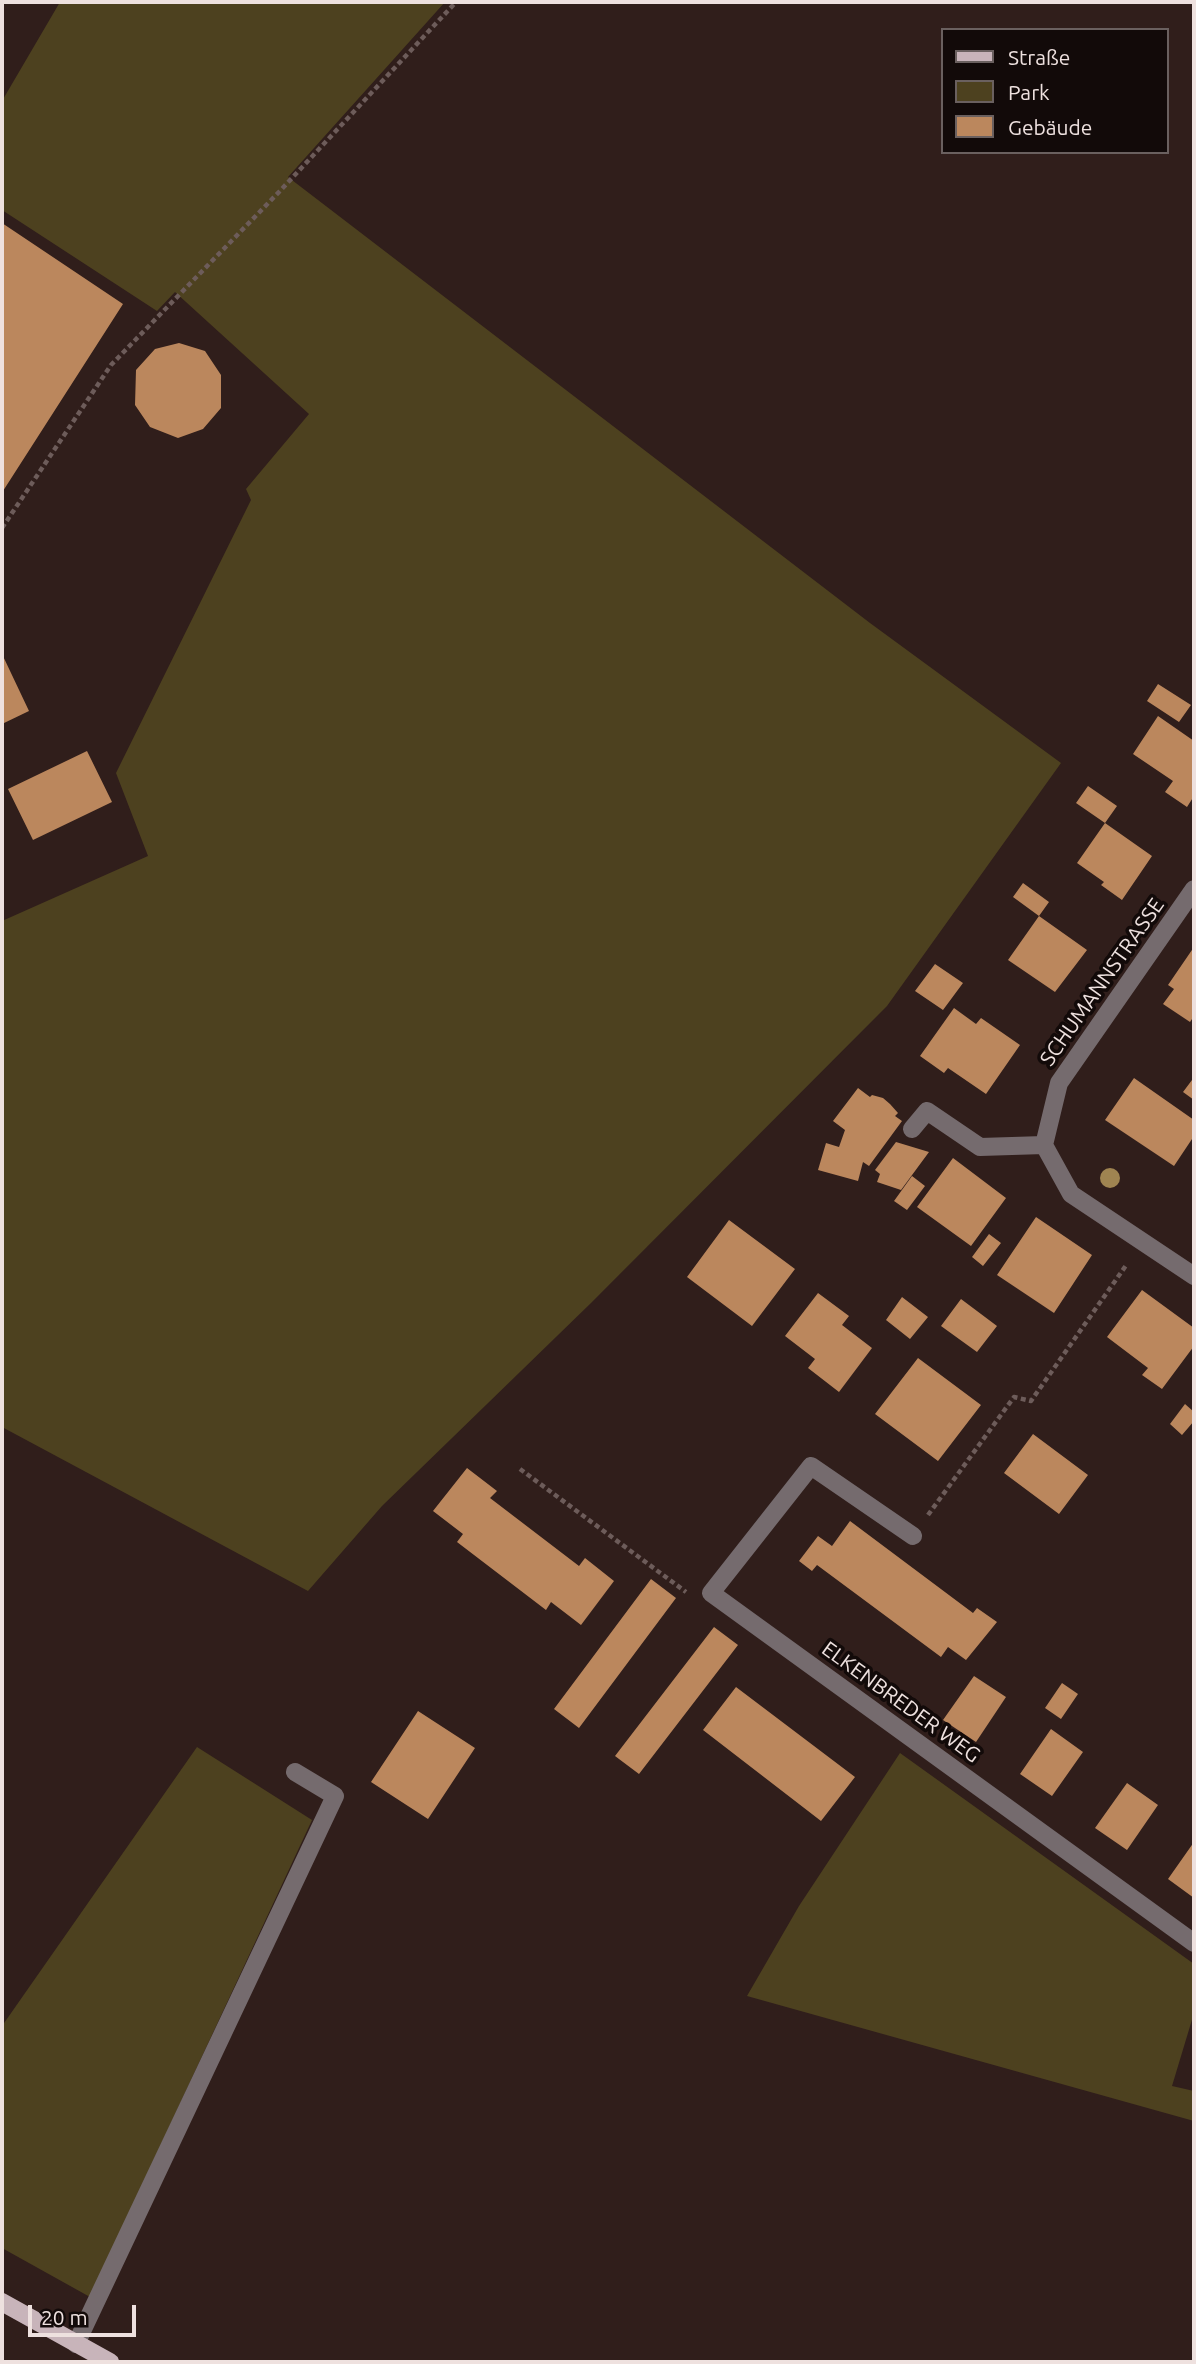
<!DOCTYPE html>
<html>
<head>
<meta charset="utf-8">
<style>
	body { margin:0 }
	#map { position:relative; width:1196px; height:2364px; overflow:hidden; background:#301e1b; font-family:Ubuntu,sans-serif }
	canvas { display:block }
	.frame { position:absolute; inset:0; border:4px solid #eee1df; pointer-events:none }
	.legend { position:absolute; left:941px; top:28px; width:228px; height:126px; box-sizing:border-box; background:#120a09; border:2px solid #6a605f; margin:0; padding:9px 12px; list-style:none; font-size:21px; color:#eee1df }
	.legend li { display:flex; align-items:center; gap:14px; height:35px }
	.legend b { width:35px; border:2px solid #6a605f }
	.scale { position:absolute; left:28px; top:2305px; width:108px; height:32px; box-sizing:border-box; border:4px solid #eee1df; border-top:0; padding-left:9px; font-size:21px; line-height:24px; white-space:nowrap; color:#eee1df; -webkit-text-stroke:5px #120a09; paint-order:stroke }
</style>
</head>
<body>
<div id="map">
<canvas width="1196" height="2364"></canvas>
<div class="frame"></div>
<ul class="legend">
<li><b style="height:9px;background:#c8b4ba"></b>Straße</li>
<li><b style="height:19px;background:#4d411f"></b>Park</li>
<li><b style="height:19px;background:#bb875d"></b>Gebäude</li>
</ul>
<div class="scale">20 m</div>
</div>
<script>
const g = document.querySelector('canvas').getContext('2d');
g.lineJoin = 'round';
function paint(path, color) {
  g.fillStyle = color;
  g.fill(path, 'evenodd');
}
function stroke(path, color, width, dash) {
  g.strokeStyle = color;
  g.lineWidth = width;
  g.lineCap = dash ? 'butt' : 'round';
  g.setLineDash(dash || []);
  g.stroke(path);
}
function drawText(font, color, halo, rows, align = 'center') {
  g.font = font + ' Ubuntu,sans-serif';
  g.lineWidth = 7;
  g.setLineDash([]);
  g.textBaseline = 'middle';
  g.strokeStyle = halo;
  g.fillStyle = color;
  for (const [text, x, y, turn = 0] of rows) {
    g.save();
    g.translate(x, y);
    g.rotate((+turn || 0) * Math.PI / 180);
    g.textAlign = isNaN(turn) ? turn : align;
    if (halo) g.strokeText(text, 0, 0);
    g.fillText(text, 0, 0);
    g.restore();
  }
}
const green = new Path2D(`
	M 60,2 L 445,2 L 288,177 L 870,623 L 1061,763 L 887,1006 L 591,1303 L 382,1506 L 308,1591 L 2,1427 L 2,921 L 148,856 L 116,773 L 251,500 L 246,489 L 309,414 L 175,292 L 157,311 L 2,210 L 2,101 Z
	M 197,1747 L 312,1820 L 90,2297 L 2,2248 L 2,2026 Z
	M 900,1753 L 1194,1964 L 1194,2013 L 1172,2086 L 1194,2091 L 1194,2121 L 747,1996 L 799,1906 Z`);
const building = new Path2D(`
	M 2,223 L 123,304 L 3,491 L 2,489 Z
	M 179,343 L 205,351 L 221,375 L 221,408 L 203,429 L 178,438 L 150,427 L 135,405 L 136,370 L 155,349 Z
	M 2,654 L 29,711 L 2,724 Z
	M 1158,684 L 1191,705 L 1179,722 L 1147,701 Z
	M 1158,716 L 1194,741 L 1194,796 L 1187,807 L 1165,792 L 1173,781 L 1133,754 Z
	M 87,751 L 112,802 L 33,840 L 8,789 Z
	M 1088,786 L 1117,806 L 1105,823 L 1076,803 Z
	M 1105,823 L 1152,856 L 1122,900 L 1101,885 L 1104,882 L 1077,863 Z
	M 1023,883 L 1049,902 L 1039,916 L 1087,950 L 1055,992 L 1008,960 L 1039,916 L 1013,897 Z
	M 1194,947 L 1194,1016 L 1190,1022 L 1163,1004 L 1174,989 L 1168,985 Z
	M 935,964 L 963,983 L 943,1010 L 915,991 Z
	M 954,1008 L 976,1024 L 981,1018 L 1020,1045 L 986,1094 L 948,1068 L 944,1073 L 920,1056 Z
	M 1134,1078 L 1194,1120 L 1194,1136 L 1174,1166 L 1105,1120 Z
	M 1192,1080 L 1194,1082 L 1194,1100 L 1183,1092 Z
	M 858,1088 L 870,1097 L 872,1095 L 883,1098 L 890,1104 L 898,1113 L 895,1116 L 902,1121 L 869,1166 L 863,1162 L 858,1181 L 818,1170 L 826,1143 L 839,1147 L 845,1130 L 833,1121 Z
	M 896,1142 L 929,1152 L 901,1190 L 877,1182 L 880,1174 L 875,1170 Z
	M 953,1158 L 1006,1198 L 971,1246 L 917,1207 Z
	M 912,1176 L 925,1186 L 907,1210 L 894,1201 Z
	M 1036,1217 L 1092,1255 L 1054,1313 L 997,1275 Z
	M 729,1220 L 795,1269 L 752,1326 L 687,1277 Z
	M 989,1234 L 1001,1243 L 983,1266 L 972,1257 Z
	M 1142,1290 L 1194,1328 L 1194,1346 L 1162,1389 L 1142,1375 L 1148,1368 L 1107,1337 Z
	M 818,1293 L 849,1316 L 842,1325 L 872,1348 L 839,1392 L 808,1368 L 815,1359 L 785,1336 Z
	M 902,1297 L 928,1317 L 910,1339 L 886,1320 Z
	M 961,1299 L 997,1326 L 977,1352 L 941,1326 Z
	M 918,1358 L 981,1405 L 938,1461 L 875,1414 Z
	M 1185,1404 L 1194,1412 L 1194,1421 L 1182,1435 L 1170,1424 Z
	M 1033,1434 L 1088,1475 L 1059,1514 L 1004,1473 Z
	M 467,1468 L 497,1491 L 490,1498 L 579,1566 L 585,1558 L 614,1581 L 581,1625 L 551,1602 L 546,1610 L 457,1542 L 463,1534 L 433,1511 Z
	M 850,1521 L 973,1613 L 977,1608 L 997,1622 L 966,1660 L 948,1647 L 941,1657 L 817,1565 L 812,1571 L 799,1561 L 818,1536 L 832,1546 Z
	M 651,1579 L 676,1598 L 579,1728 L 554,1709 Z
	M 714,1627 L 738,1645 L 639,1774 L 615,1756 Z
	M 974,1676 L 1006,1697 L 976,1742 L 943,1720 Z
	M 1062,1683 L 1078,1694 L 1061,1719 L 1045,1708 Z
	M 736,1687 L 855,1777 L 821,1821 L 703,1730 Z
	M 418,1711 L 475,1748 L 428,1819 L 371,1782 Z
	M 1051,1729 L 1083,1752 L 1052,1796 L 1020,1774 Z
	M 1127,1783 L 1158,1805 L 1127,1850 L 1095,1828 Z
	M 1194,1842 L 1194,1898 L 1168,1879 Z`);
const path = new Path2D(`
	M 2,528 L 111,365 L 279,192 L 456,2
	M 520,1469 L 686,1592
	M 928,1515 L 1014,1397 L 1031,1401 L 1127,1264`);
const minor = new Path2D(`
	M 912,1129 L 927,1111 L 980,1147 L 1044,1145
	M 1044,1145 L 1059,1083 L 1194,889
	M 1044,1145 L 1071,1194 L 1194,1276
	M 913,1536 L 811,1466 L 711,1593 L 1194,1943
	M 76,2344 L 335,1796 L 295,1772`);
const major = new Path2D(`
	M 2,2302 L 110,2362`);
const trees = [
	[1110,1178]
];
const streetNames = [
	["SCHUMANNSTRASSE",1102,982,-55],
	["ELKENBREDER WEG",901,1702,36]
];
paint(green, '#4d411f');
paint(building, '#bb875d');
stroke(path, '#6d5c5a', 4.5, [5, 3.5]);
stroke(minor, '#756b6e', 18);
stroke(major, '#c8b4ba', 18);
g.fillStyle = '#9f8451';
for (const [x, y] of trees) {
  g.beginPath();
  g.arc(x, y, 10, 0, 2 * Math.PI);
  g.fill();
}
drawText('21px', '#eee1df', '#120a09', streetNames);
</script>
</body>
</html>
